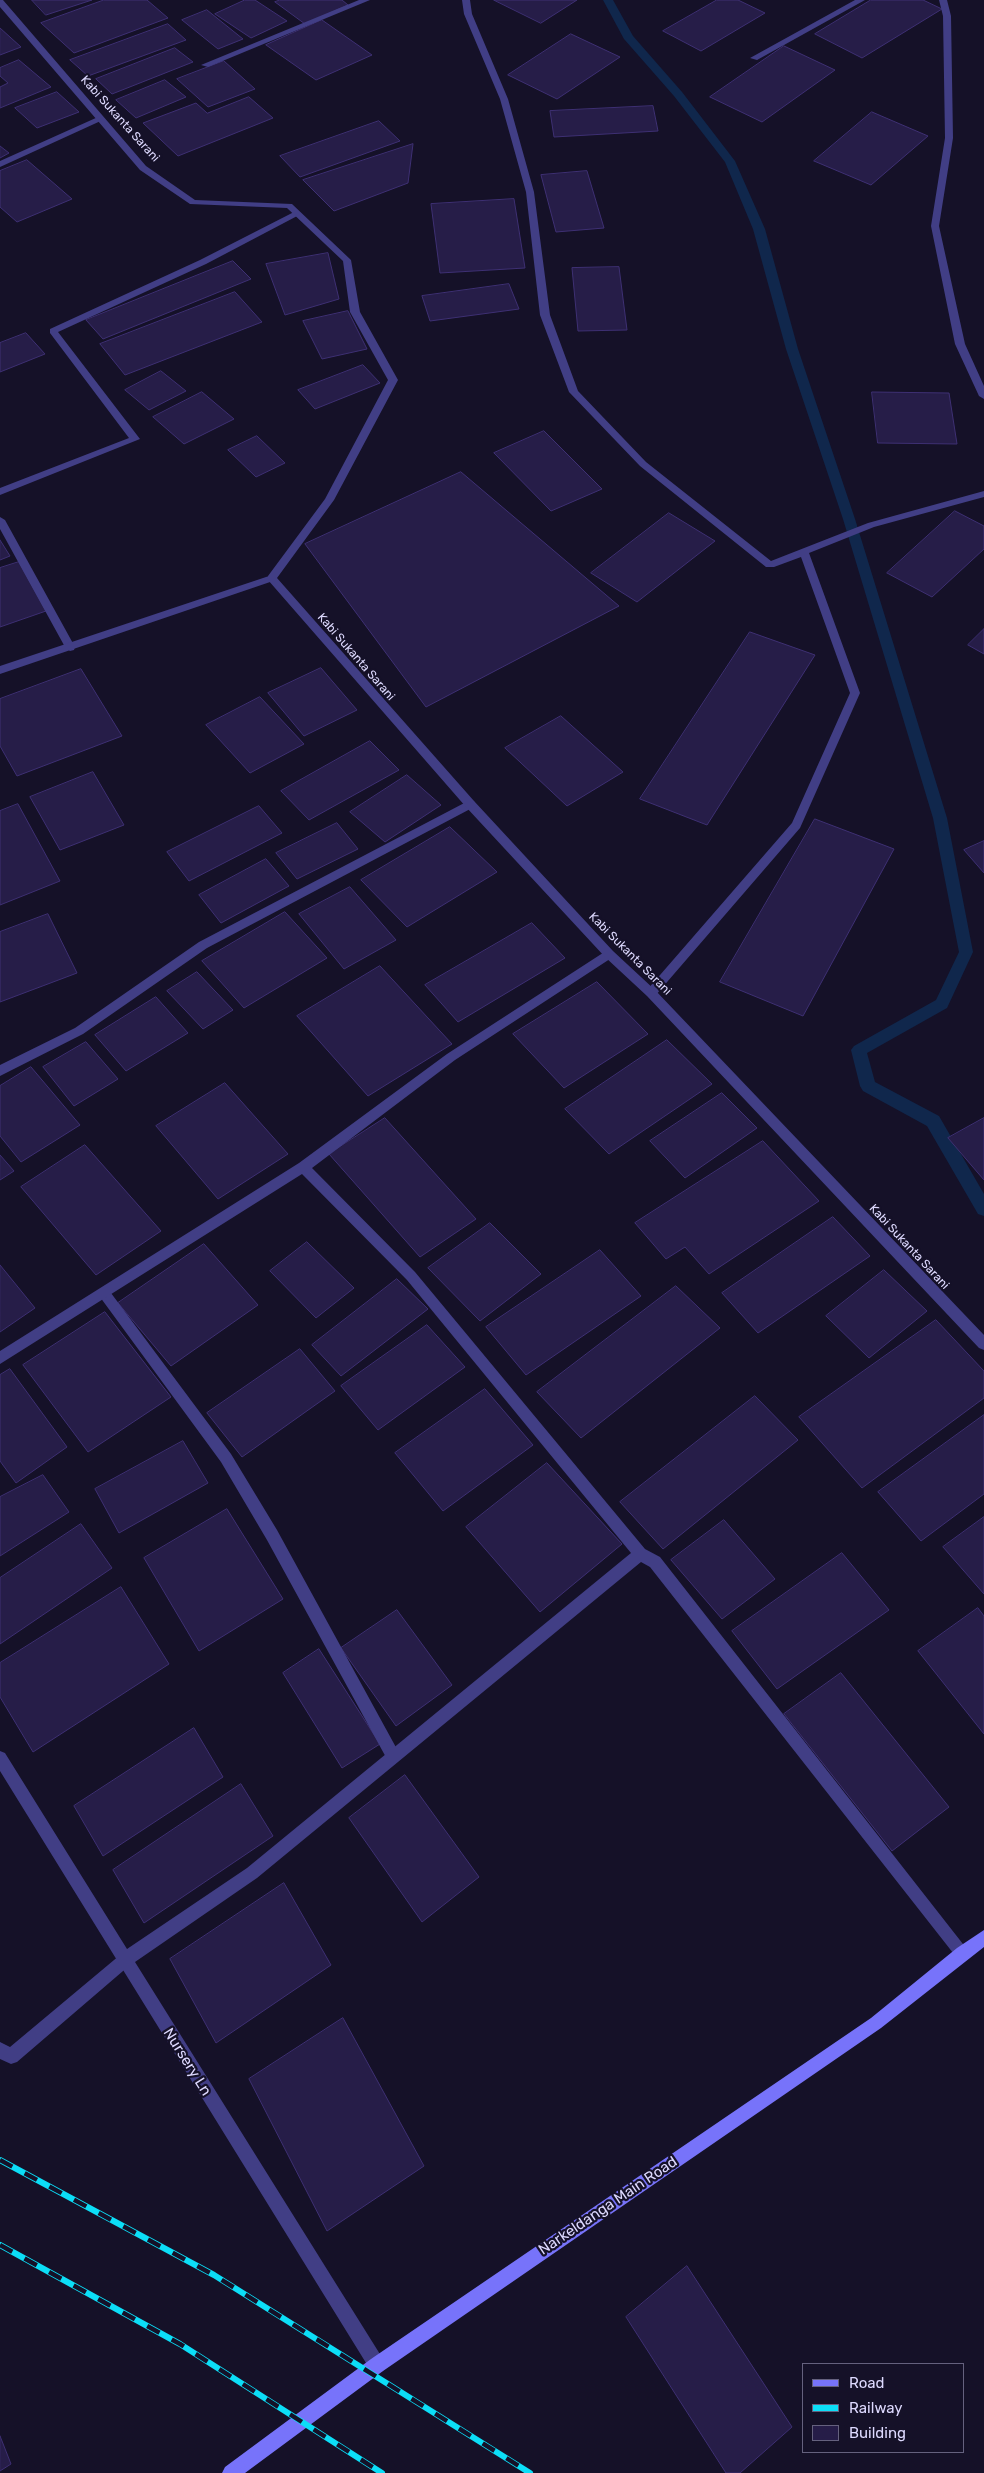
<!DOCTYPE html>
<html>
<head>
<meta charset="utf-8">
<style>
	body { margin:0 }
	#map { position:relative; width:984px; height:2473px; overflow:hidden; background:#151128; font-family:Rubik,sans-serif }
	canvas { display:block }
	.legend { position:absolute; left:802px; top:2363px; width:162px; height:90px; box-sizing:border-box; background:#151128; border:1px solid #65617e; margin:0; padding:6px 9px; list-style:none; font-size:15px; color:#ddd9fe }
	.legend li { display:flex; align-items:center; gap:10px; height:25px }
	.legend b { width:25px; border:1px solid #65617e }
</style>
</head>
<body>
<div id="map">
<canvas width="984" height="2473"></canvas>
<ul class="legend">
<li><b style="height:6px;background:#7773fa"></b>Road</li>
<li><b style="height:6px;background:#0cdef7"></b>Railway</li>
<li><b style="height:14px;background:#261d48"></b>Building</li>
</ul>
</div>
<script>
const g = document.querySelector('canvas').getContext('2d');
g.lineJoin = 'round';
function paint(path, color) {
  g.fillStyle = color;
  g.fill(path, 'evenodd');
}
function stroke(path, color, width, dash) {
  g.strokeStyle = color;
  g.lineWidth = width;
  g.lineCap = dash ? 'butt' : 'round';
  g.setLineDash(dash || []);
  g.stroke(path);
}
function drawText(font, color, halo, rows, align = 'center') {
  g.font = font + ' Rubik,sans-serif';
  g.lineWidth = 4.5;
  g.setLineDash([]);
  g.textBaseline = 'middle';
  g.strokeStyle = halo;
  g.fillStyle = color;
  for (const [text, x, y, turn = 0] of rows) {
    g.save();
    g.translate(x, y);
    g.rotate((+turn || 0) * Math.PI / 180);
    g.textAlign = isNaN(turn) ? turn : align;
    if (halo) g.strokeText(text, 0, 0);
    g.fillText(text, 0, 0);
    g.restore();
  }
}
const stream = new Path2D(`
	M 603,0 L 613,0 L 633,36 L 682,92 L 735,161 L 765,229 L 798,349 L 855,519 L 947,818 L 973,952 L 947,1008 L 867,1053 L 875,1082 L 939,1116 L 984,1194 L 984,1216 L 978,1214 L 927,1126 L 863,1091 L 860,1086 L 851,1050 L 854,1046 L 936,1000 L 959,952 L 933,818 L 843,519 L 786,349 L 753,229 L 725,162 L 674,96 L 624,39 Z`);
const building = new Path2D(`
	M 32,0 L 92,0 L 46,15 Z
	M 104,0 L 147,0 L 168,18 L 74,53 L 41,23 Z
	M 245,0 L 255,0 L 287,21 L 251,38 L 215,14 Z
	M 280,0 L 342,0 L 348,5 L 305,24 L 275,2 Z
	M 494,0 L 577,0 L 541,23 Z
	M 717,0 L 738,0 L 765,13 L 701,51 L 663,31 Z
	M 871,0 L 923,0 L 942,9 L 862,58 L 815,34 Z
	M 207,10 L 243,39 L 218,49 L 182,20 Z
	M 322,20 L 372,55 L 316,80 L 266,45 Z
	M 168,24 L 186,40 L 88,76 L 70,60 Z
	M 0,28 L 21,47 L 0,55 Z
	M 571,34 L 620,57 L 557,99 L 508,75 Z
	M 784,46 L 835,70 L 762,122 L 710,97 Z
	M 175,48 L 193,62 L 112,94 L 96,79 Z
	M 19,60 L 51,87 L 0,108 L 0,87 L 8,83 L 0,76 L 0,68 Z
	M 224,61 L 255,89 L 208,107 L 177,79 Z
	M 165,80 L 186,97 L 136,118 L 116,100 Z
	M 57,92 L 79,112 L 37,128 L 15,108 Z
	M 249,97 L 273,118 L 178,156 L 143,123 L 196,103 L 207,113 Z
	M 653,106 L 658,131 L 554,137 L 550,111 Z
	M 872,112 L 928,136 L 871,185 L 814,161 Z
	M 379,121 L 400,141 L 300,177 L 280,156 Z
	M 413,144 L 408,183 L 334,211 L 303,180 Z
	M 0,146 L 9,153 L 0,158 Z
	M 27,160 L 72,199 L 17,222 L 0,207 L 0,171 Z
	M 587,171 L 604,228 L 556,232 L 541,175 Z
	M 514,199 L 525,268 L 440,273 L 431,204 Z
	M 328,253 L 339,299 L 285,315 L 266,264 Z
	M 233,261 L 251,279 L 103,339 L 86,320 Z
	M 619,267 L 627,330 L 578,331 L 572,268 Z
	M 509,284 L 519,309 L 430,321 L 422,296 Z
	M 235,292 L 262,322 L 125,375 L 100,344 Z
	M 348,311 L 367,349 L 322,359 L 303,321 Z
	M 26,333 L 45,354 L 0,372 L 0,343 Z
	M 363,365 L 380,383 L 315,409 L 298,390 Z
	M 161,371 L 186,391 L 149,410 L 125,390 Z
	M 202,392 L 234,419 L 184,444 L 153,417 Z
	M 872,392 L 949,393 L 957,444 L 878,443 Z
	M 544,431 L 602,489 L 551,511 L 494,453 Z
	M 257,436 L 285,463 L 256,477 L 228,450 Z
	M 461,472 L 619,606 L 426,707 L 305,544 Z
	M 955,511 L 984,526 L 984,549 L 932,597 L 887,573 Z
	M 669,513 L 715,541 L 637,602 L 591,573 Z
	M 0,540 L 10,556 L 0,560 Z
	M 19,562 L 46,611 L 0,627 L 0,568 Z
	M 984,629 L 984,654 L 968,645 Z
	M 750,632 L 815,655 L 707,825 L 640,799 Z
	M 321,668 L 357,710 L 304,736 L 268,693 Z
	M 81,669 L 122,736 L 17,776 L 0,746 L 0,699 Z
	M 260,697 L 304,744 L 250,773 L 206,725 Z
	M 561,716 L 623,772 L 567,806 L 505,748 Z
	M 370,741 L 399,770 L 309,820 L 281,791 Z
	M 93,772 L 124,825 L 60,850 L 30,797 Z
	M 407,775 L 441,805 L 385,842 L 350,812 Z
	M 18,804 L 60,881 L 0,905 L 0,811 Z
	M 259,806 L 282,833 L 189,881 L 167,852 Z
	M 815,819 L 894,849 L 803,1016 L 720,982 Z
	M 337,823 L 358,849 L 297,879 L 276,853 Z
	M 450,827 L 497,872 L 407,927 L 361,880 Z
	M 984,841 L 984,873 L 964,850 Z
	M 266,859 L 289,886 L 221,923 L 199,895 Z
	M 350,887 L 396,940 L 344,969 L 299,914 Z
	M 285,912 L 327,958 L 244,1008 L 202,961 Z
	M 48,914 L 77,973 L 0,1002 L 0,932 Z
	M 532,923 L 565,958 L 458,1022 L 425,985 Z
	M 380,966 L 452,1044 L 368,1096 L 297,1016 Z
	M 197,972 L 233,1010 L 203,1029 L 167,991 Z
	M 597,982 L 648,1034 L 564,1088 L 513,1034 Z
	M 156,997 L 188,1033 L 126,1071 L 95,1035 Z
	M 667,1040 L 712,1084 L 609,1154 L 565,1109 Z
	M 86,1042 L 118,1079 L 74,1106 L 43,1067 Z
	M 31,1067 L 80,1125 L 21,1162 L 0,1136 L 0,1086 Z
	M 225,1083 L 288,1154 L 218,1199 L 156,1126 Z
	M 722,1093 L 757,1128 L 685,1178 L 650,1141 Z
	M 385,1118 L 476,1219 L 420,1257 L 329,1154 Z
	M 984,1118 L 984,1180 L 948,1138 Z
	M 763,1141 L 819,1201 L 709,1274 L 685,1247 L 666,1259 L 635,1223 Z
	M 85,1145 L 161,1231 L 96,1275 L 21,1187 Z
	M 0,1155 L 14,1171 L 0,1180 Z
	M 833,1217 L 870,1256 L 758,1333 L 722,1293 Z
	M 490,1223 L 541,1274 L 480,1321 L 428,1268 Z
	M 307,1242 L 354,1288 L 316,1318 L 270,1271 Z
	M 204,1244 L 258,1305 L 171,1366 L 118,1303 Z
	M 600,1250 L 641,1296 L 526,1375 L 486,1327 Z
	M 0,1265 L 35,1308 L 0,1332 Z
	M 884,1270 L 927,1311 L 869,1358 L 826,1316 Z
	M 397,1279 L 428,1309 L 341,1376 L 312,1345 Z
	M 676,1286 L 720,1328 L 581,1438 L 537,1392 Z
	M 105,1312 L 171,1397 L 88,1452 L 23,1365 Z
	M 936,1320 L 984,1371 L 984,1398 L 862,1488 L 799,1417 Z
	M 427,1325 L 465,1367 L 378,1430 L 341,1386 Z
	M 300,1349 L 335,1391 L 242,1457 L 207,1413 Z
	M 10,1369 L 67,1447 L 16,1483 L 0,1461 L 0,1375 Z
	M 485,1389 L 533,1445 L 443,1511 L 395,1453 Z
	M 755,1396 L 798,1440 L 663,1549 L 620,1502 Z
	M 984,1415 L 984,1494 L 921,1541 L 878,1492 Z
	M 183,1441 L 208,1483 L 119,1533 L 95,1489 Z
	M 547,1463 L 622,1544 L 540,1612 L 466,1527 Z
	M 43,1475 L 69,1512 L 0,1556 L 0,1497 Z
	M 227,1509 L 283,1599 L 199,1651 L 144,1558 Z
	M 984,1517 L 984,1594 L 943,1547 Z
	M 724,1520 L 775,1579 L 722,1619 L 671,1560 Z
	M 81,1524 L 112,1568 L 0,1644 L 0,1578 Z
	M 842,1553 L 889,1610 L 777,1689 L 732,1631 Z
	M 121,1587 L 169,1664 L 33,1752 L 0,1697 L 0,1663 Z
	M 978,1608 L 984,1616 L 984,1734 L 918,1651 Z
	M 397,1610 L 452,1685 L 396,1726 L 341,1648 Z
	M 319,1649 L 380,1744 L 342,1768 L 283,1673 Z
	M 841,1673 L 949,1807 L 892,1851 L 784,1714 Z
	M 194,1728 L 223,1777 L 103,1856 L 74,1806 Z
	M 405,1775 L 479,1877 L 422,1922 L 349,1818 Z
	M 241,1784 L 273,1836 L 144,1923 L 113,1870 Z
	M 284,1883 L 331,1965 L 216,2043 L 170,1959 Z
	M 343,2018 L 424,2166 L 327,2231 L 249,2079 Z
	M 687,2266 L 792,2427 L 740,2473 L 726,2473 L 626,2317 Z
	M 0,2436 L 11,2464 L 0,2471 Z`);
const service = new Path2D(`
	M 359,0 L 370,0 L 208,67 L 201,65 Z
	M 462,0 L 470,0 L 472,14 L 508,99 L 534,192 L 550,315 L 578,391 L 646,462 L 771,561 L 868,523 L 984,491 L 984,497 L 874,527 L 809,553 L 860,693 L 800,828 L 655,996 L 651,998 L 645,993 L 647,990 L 792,823 L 850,693 L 801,557 L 774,567 L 766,567 L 640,466 L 569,392 L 540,315 L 526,192 L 500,99 L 464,14 Z
	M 855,0 L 865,0 L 757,60 L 750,58 Z
	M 939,0 L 947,0 L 951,16 L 953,138 L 939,226 L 965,344 L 984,386 L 984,399 L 979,396 L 955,344 L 931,226 L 945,138 L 943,16 Z
	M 98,117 L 105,119 L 0,167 L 0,161 Z
	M 294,212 L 301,214 L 206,264 L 58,332 L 140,439 L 0,495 L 0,488 L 129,438 L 50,333 L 50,329 L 200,260 Z
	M 0,517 L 5,520 L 75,647 L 74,650 L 70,651 L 65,647 L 0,529 Z
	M 104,1287 L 108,1289 L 231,1454 L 277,1530 L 398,1751 L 400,1756 L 398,1761 L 393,1763 L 388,1761 L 267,1540 L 221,1462 L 100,1297 L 98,1293 L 100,1289 Z
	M 125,1952 L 130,1955 L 133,1960 L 130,1965 L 17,2062 L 11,2064 L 0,2059 L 0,2042 L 10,2047 L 120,1955 Z`);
const minor = new Path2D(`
	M 272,575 L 277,578 L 276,580 L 0,674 L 0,666 Z
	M 470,800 L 474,801 L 475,804 L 474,807 L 207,948 L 83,1034 L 0,1076 L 0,1065 L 75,1028 L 199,942 Z
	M 609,949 L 615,954 L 613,957 L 455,1060 L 312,1168 L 415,1272 L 645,1549 L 660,1557 L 970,1953 L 967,1958 L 962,1961 L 957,1958 L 650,1567 L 641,1562 L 257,1878 L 135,1962 L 383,2359 L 385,2365 L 383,2371 L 377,2373 L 371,2371 L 0,1771 L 0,1751 L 5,1753 L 127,1949 L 247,1868 L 631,1553 L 407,1280 L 302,1174 L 0,1364 L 0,1351 L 299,1163 L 447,1054 Z`);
const tertiary = new Path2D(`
	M 0,0 L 3,0 L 146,166 L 195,200 L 292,204 L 351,260 L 360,312 L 398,380 L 334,500 L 277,578 L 474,801 L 613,951 L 655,990 L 984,1335 L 984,1350 L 979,1348 L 647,996 L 605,957 L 466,807 L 268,580 L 268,576 L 325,499 L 388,380 L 350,312 L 343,261 L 287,208 L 190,204 L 140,170 L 0,7 Z`);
const secondary = new Path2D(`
	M 984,1930 L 984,1947 L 881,2028 L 383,2371 L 245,2473 L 222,2473 L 225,2467 L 371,2359 L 871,2018 L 957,1948 Z`);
const rail = new Path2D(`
	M 0,2160 L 214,2275 L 530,2473
	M 0,2245 L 180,2344 L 382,2473`);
const streetNames = [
	["Kabi Sukanta Sarani",120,119,48],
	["Kabi Sukanta Sarani",356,657,49],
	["Kabi Sukanta Sarani",630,954,45],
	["Kabi Sukanta Sarani",909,1247,47]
];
const nearStreetnames = [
	["Nursery Ln",187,2062,58],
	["Narkeldanga Main Road",608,2206,-34]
];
paint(stream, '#10274c');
paint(building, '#261d48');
stroke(building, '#3e3073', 1);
paint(service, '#413e85');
paint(minor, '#413e85');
paint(tertiary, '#413e85');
paint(secondary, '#7773fa');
stroke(rail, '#0cdef7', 6);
stroke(rail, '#151128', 4.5, [14]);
drawText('12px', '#ddd9fe', '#151128', streetNames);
drawText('15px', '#ddd9fe', '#151128', nearStreetnames);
</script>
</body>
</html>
